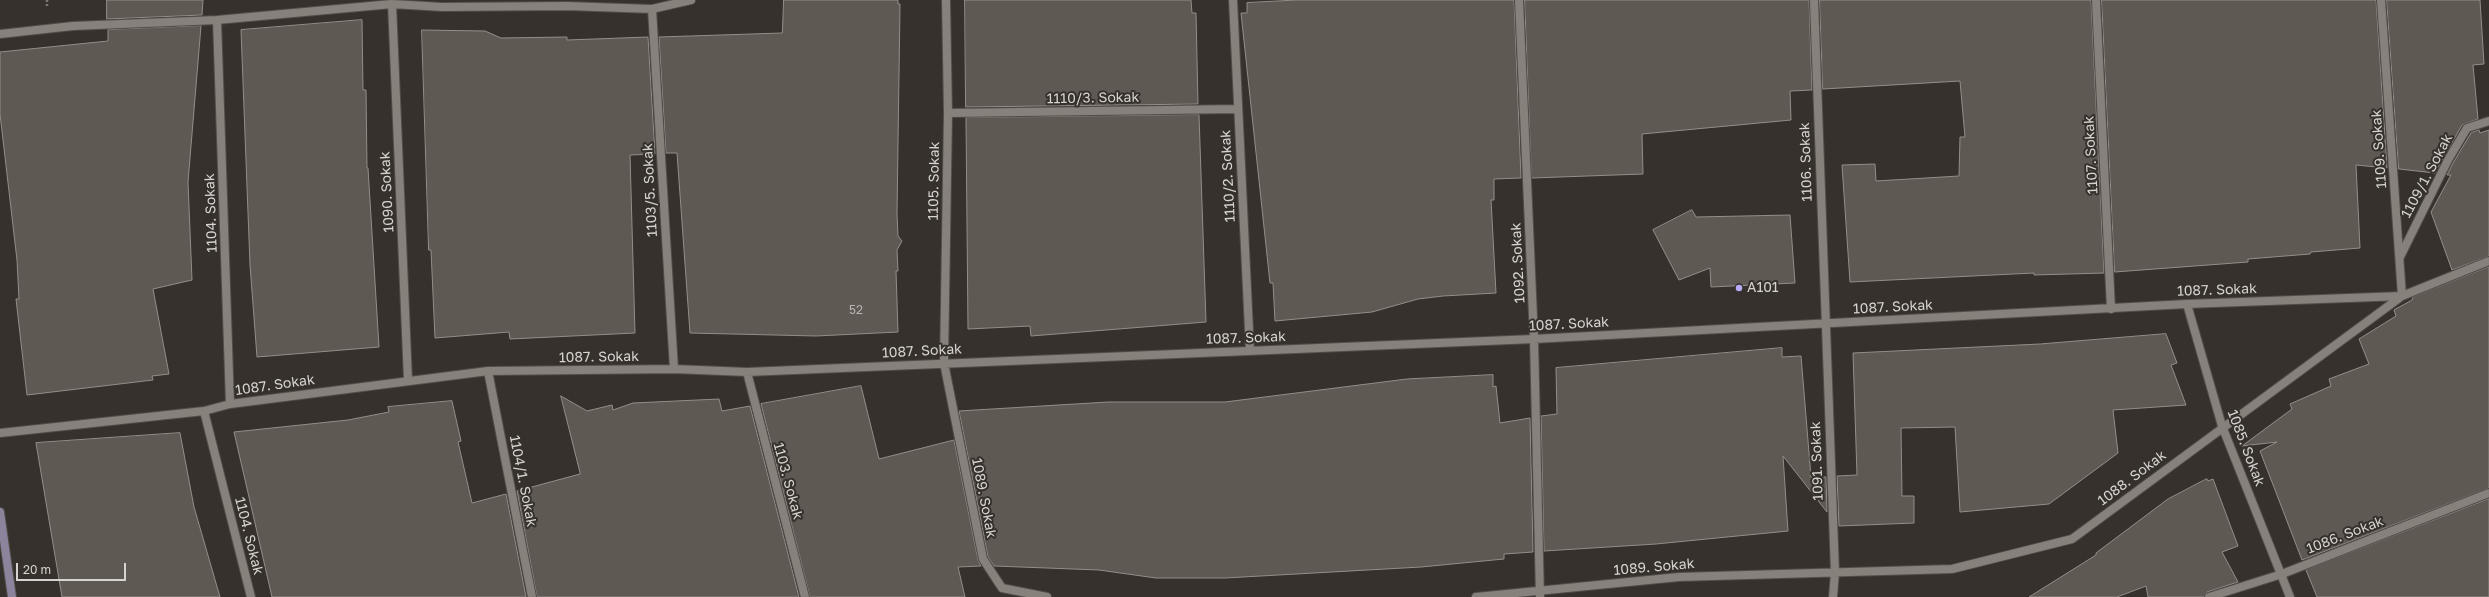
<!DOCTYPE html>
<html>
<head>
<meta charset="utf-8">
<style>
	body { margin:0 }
	#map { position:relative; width:2489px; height:597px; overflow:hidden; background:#36312c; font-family:"Golos Text",sans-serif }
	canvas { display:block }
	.scale { position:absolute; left:16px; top:563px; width:110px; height:18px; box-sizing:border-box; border:2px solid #d7d3d0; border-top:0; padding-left:5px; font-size:12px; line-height:14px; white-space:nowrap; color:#d7d3d0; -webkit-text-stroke:3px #36312c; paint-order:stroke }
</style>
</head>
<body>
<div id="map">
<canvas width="2489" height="597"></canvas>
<div class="scale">20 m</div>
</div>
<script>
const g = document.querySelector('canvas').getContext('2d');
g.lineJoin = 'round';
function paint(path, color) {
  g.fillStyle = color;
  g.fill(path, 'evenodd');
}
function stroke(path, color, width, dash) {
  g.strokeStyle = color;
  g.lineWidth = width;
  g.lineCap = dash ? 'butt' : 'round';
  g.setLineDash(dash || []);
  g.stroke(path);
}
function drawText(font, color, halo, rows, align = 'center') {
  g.font = font + ' "Golos Text",sans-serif';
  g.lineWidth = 4;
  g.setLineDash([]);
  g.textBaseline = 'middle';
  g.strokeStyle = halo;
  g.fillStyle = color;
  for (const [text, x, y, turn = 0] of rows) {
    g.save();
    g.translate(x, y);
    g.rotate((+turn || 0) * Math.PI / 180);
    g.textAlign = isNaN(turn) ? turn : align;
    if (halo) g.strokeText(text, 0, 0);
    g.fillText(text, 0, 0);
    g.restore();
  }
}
const building = new Path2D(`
	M 107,0 L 203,0 L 202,15 L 107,19 Z
	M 784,0 L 898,0 L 898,4 L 900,4 L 897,214 L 898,236 L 902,241 L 897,250 L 898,271 L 896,271 L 898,332 L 816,336 L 690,333 L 677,153 L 666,153 L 659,37 L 782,33 Z
	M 965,0 L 1191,0 L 1192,13 L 1196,13 L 1198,104 L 966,107 Z
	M 1297,0 L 1514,0 L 1521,178 L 1494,179 L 1494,200 L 1491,200 L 1496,293 L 1443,296 L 1418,299 L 1372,312 L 1275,321 L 1273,283 L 1270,283 L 1241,13 L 1247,13 L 1247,3 Z
	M 1525,0 L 1809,0 L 1812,90 L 1790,91 L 1791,120 L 1642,134 L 1643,174 L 1532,178 Z
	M 1820,0 L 2091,0 L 2104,273 L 2034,275 L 2034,273 L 1850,282 L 1842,165 L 1875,164 L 1876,181 L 1959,176 L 1960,137 L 1965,137 L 1960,81 L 1823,89 Z
	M 2102,0 L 2376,0 L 2387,168 L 2356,165 L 2360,248 L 2311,252 L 2310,254 L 2248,259 L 2248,262 L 2115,272 Z
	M 2387,0 L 2480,0 L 2484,64 L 2473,65 L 2478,119 L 2462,125 L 2435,173 L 2399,169 Z
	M 362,20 L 363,90 L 366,90 L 367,168 L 368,168 L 379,347 L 257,357 L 250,265 L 241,30 Z
	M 201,26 L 188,182 L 192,280 L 153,289 L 169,374 L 152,376 L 153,380 L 27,395 L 16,299 L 19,299 L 17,260 L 0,114 L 0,52 L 108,41 L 108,30 Z
	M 422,30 L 485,31 L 501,38 L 567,37 L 567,40 L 648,37 L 655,154 L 630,155 L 635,333 L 510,339 L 509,332 L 435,338 L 431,250 L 429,250 Z
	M 1199,115 L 1206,322 L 1031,336 L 1030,326 L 968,329 L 966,118 Z
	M 2479,130 L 2480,133 L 2489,130 L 2489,256 L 2452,270 L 2431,212 L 2451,175 L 2447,175 L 2453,163 L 2471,133 Z
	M 1692,210 L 1696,217 L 1790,215 L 1795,283 L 1711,287 L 1710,268 L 1679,280 L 1653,230 Z
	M 2489,267 L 2489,488 L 2302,560 L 2260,451 L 2277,442 L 2242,446 L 2292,409 L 2290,404 L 2331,386 L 2329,379 L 2369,364 L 2359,339 L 2396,316 L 2394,310 L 2412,300 L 2413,297 Z
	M 2166,334 L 2177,363 L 2171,365 L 2186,405 L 2113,410 L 2118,453 L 2049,504 L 1960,512 L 1955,427 L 1901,428 L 1902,496 L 1914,496 L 1914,523 L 1839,526 L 1837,476 L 1857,475 L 1853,353 L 2040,344 Z
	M 1782,348 L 1782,357 L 1801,356 L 1811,477 L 1826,477 L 1827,512 L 1783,456 L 1788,531 L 1656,544 L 1544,551 L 1541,416 L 1557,414 L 1556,368 Z
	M 1493,375 L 1493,387 L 1496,386 L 1500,423 L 1530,418 L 1533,552 L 1504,554 L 1504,559 L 1421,567 L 1225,578 L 1156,578 L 1099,570 L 994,566 L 988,557 L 959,411 L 1108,402 L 1225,402 L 1407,379 Z
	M 861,386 L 879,459 L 954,440 L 978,560 L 981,566 L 958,567 L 965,597 L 810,597 L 761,404 Z
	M 561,396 L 587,411 L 612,405 L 613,410 L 633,403 L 719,399 L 722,411 L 750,406 L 799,597 L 537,597 L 517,491 L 580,474 Z
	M 452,401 L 461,441 L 458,442 L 472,503 L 506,494 L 526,597 L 272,597 L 234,432 L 348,420 L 389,412 L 388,407 Z
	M 180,433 L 194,507 L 220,597 L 62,597 L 36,443 Z
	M 2207,479 L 2208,481 L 2213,479 L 2238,546 L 2222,552 L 2238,582 L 2207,592 L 2204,597 L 2148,597 L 2146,586 L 2117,597 L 2029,597 L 2096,555 L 2096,553 L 2168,499 Z
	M 2489,499 L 2489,597 L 2317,597 L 2306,570 Z`);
const path = new Path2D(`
	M 47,6 L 47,0`);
const street = new Path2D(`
	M 946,0 L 948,113 L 944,363 L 983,559 L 1002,588 L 1047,597
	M 1233,0 L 1250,351
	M 1519,0 L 1534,339 L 1540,597
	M 1814,0 L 1835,572 L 1833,597
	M 2096,0 L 2111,309
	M 392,4 L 408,380
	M 652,9 L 674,369
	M 217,20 L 230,404
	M 0,34 L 73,26 L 217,20 L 392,4 L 442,7 L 567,6 L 652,9 L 691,0
	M 948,113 L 1237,109
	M 2400,257 L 2448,160 L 2467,128 L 2489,121
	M 2187,304 L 2222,426 L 2290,597
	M 488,371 L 532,597
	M 747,372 L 805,597
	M 204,411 L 251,597
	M 0,433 L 204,411 L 230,404 L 488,371 L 674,369 L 747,372 L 1534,339 L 2187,304 L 2402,296 L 2489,261
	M 1476,597 L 1679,577 L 1952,569 L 2072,539 L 2402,296 L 2381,0
	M 2209,597 L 2282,574 L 2489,493`);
const secondary = new Path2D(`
	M 0,512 L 12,597`);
const markers = [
	[1739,288,4,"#b6acf8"]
];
const numberNames = [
	["52",856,310]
];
const streetNames = [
	["1110/3. Sokak",1093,98,-1],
	["1109. Sokak",2379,149,-94],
	["1107. Sokak",2091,155,-93],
	["1106. Sokak",1806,162,-92],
	["1110/2. Sokak",1228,176,-93],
	["1109/1. Sokak",2427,176,-62],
	["1105. Sokak",934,181,-89],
	["1103/5. Sokak",650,190,-93],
	["1090. Sokak",387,192,-93],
	["1104. Sokak",211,213,-92],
	["1092. Sokak",1518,263,-93],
	["1087. Sokak",2217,290,-2],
	["1087. Sokak",1893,307,-3],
	["1087. Sokak",1569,324,-3],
	["1087. Sokak",1246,338,-2],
	["1087. Sokak",922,351,-3],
	["1087. Sokak",599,357,-1],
	["1087. Sokak",275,385,-8],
	["1085. Sokak",2246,448,69],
	["1091. Sokak",1817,461,-92],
	["1088. Sokak",2132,478,-37],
	["1104/1. Sokak",523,481,79],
	["1103. Sokak",788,481,75],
	["1089. Sokak",984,498,79],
	["1086. Sokak",2345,535,-21],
	["1104. Sokak",249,536,76],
	["1089. Sokak",1654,567,-5]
];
const poiNames = [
	["A101",1747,288]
];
paint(building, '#5f5953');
stroke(building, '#948e88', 1);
stroke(street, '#524d49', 10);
stroke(secondary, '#524d49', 10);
stroke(path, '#7c7773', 2.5, [2, 2]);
stroke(street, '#87817b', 8);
stroke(secondary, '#8c839c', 8);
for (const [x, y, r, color] of markers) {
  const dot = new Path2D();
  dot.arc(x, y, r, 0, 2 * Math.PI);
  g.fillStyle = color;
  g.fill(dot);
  stroke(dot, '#36312c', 1.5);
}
drawText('12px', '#b9b4b1', null, numberNames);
drawText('14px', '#d7d3d0', '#36312c', streetNames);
drawText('14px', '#d7d3d0', '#36312c', poiNames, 'left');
</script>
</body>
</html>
